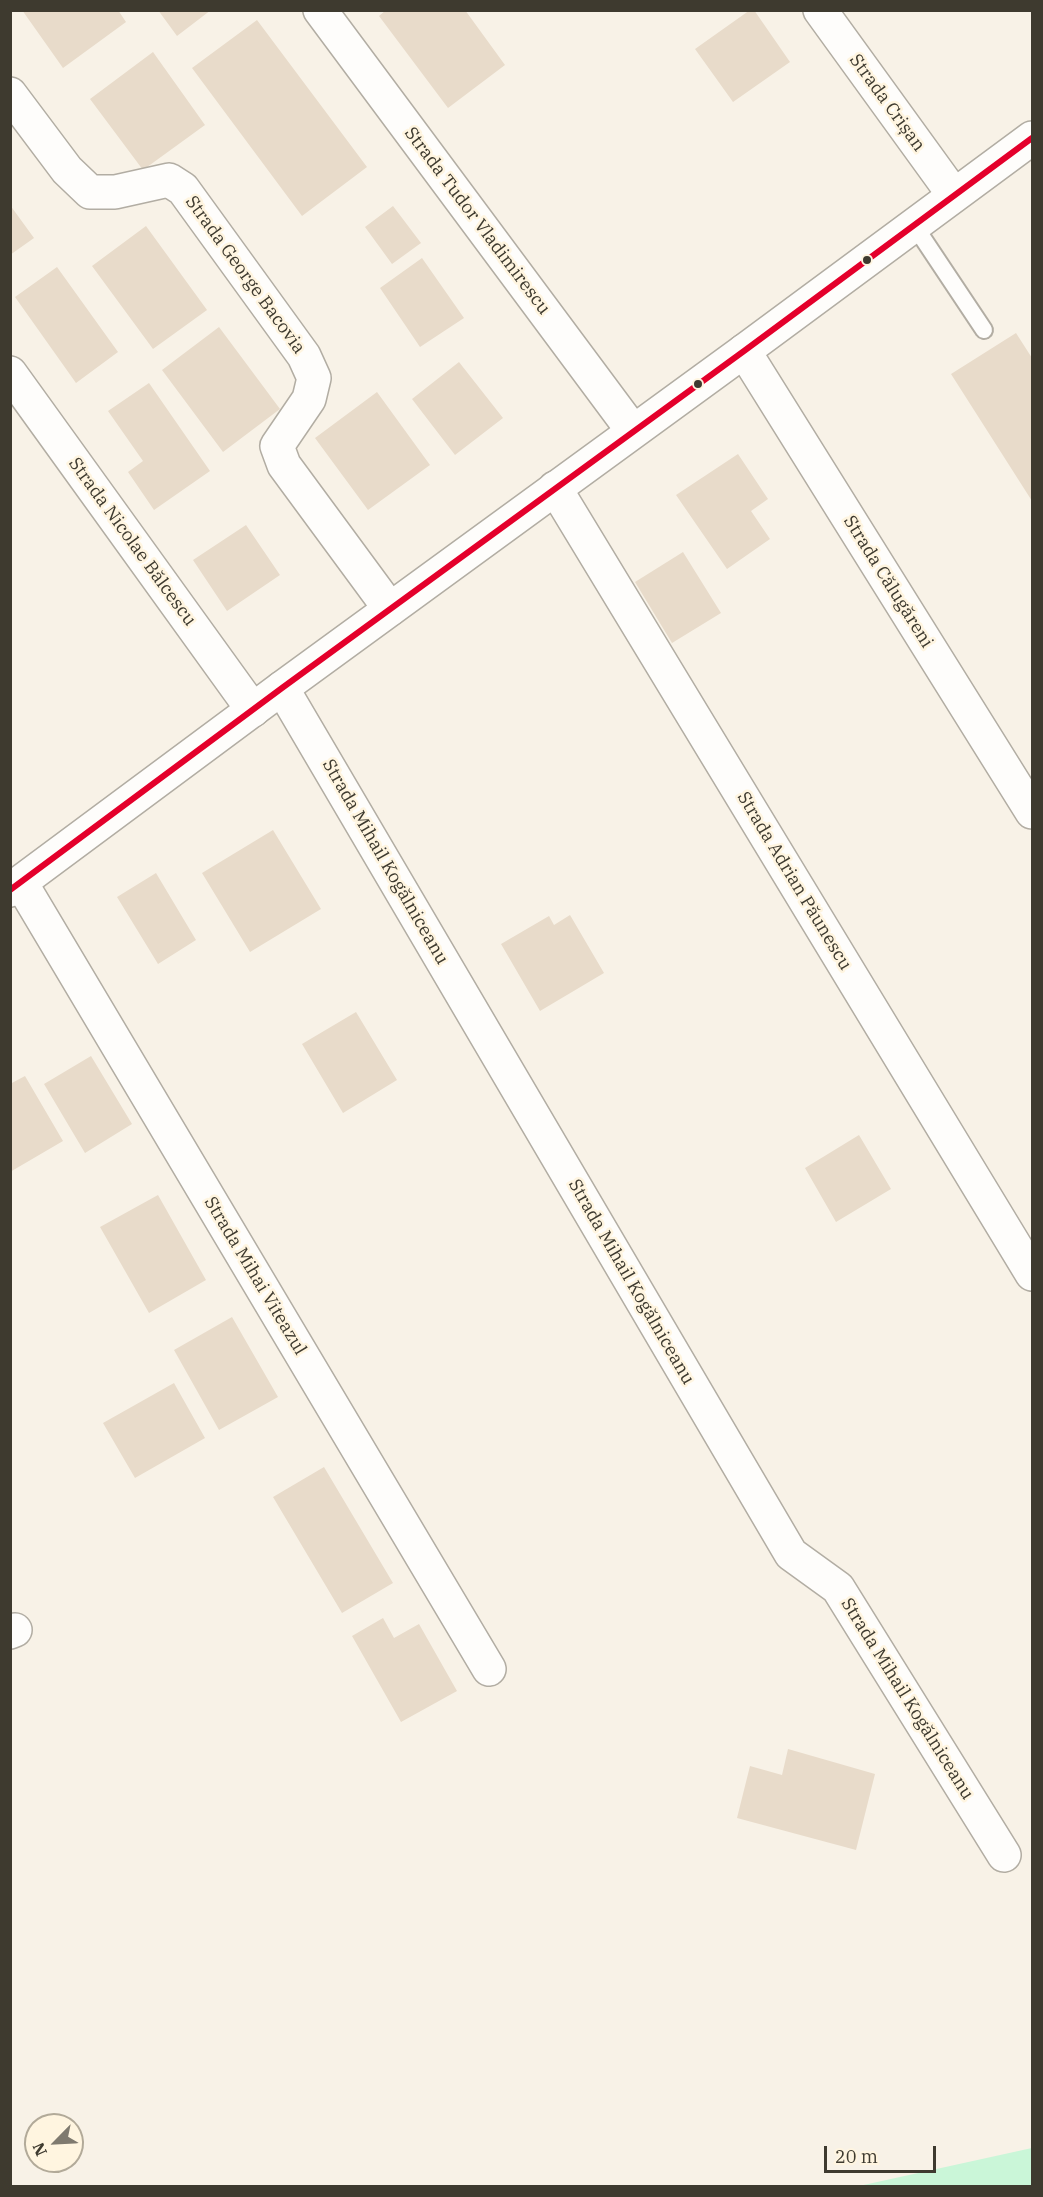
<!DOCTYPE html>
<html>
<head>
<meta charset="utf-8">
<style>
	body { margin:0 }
	#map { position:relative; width:1043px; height:2197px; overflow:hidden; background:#f8f2e7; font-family:"IBM Plex Serif",serif }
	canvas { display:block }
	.frame { position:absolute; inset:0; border:12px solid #3e3a2f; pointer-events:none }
	.north { position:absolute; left:24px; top:2113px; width:60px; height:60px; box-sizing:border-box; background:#fff5e0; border:2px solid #b2aa99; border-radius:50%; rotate:246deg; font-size:16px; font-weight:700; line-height:24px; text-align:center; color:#3e3a2f }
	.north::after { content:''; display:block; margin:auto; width:21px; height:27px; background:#7f7a6f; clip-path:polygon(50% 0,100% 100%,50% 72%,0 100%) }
	.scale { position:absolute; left:824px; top:2146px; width:112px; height:27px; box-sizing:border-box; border:3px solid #3e3a2f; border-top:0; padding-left:8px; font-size:18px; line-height:21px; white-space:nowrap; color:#3e3a2f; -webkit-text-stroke:4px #fff5e0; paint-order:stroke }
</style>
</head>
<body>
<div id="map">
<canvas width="1043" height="2197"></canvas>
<div class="frame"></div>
<div class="north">N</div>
<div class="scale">20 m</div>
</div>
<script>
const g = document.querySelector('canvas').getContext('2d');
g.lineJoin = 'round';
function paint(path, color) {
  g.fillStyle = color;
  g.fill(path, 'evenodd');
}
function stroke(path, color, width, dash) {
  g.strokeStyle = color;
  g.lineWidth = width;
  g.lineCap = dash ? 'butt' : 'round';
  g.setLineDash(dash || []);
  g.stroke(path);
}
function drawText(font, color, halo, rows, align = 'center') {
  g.font = font + ' "IBM Plex Serif",serif';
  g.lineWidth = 5;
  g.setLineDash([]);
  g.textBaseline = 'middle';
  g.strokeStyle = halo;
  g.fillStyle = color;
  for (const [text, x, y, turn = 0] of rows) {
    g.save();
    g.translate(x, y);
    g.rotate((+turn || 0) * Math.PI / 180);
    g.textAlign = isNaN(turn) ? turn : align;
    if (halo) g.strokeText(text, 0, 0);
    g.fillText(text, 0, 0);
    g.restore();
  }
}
const green = new Path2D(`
	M 1032,2148 L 1032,2186 L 859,2186 Z`);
const building = new Path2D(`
	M 22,10 L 118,10 L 126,22 L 63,68 Z
	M 158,10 L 211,10 L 177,36 Z
	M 386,10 L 465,10 L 505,65 L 448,108 L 379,16 Z
	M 750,10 L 754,10 L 790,62 L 733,102 L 695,49 Z
	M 257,20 L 367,167 L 302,216 L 192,68 Z
	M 153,52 L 205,125 L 143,170 L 90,99 Z
	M 10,205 L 34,238 L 10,255 Z
	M 393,206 L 421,243 L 392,264 L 365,227 Z
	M 146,226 L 207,310 L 153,349 L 92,266 Z
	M 422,258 L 464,318 L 420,347 L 380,288 Z
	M 57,267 L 118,352 L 76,383 L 15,297 Z
	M 219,327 L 280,409 L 223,452 L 162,370 Z
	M 1016,333 L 1032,358 L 1032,501 L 951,374 Z
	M 459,362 L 503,418 L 455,455 L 412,399 Z
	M 149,383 L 210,471 L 154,510 L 128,472 L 143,461 L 108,411 Z
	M 377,392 L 430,465 L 368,510 L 315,438 Z
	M 738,454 L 768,499 L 751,511 L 770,539 L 727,569 L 676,495 Z
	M 246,525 L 280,575 L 227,611 L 193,560 Z
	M 683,552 L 721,613 L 672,643 L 635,582 Z
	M 273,830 L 321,909 L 250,952 L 202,873 Z
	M 156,873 L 196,940 L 158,964 L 117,897 Z
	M 570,915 L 604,973 L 540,1011 L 501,944 L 549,916 L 554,925 Z
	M 356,1012 L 397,1080 L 343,1113 L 302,1044 Z
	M 91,1056 L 132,1124 L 85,1153 L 44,1084 Z
	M 25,1076 L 63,1141 L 10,1172 L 10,1084 Z
	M 859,1135 L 891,1189 L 836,1222 L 805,1168 Z
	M 158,1195 L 206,1280 L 149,1313 L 100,1227 Z
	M 232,1317 L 278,1397 L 219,1430 L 174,1350 Z
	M 174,1383 L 205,1438 L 135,1478 L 103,1423 Z
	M 324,1467 L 393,1583 L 342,1613 L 273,1497 Z
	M 383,1618 L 394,1638 L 419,1624 L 457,1691 L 401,1722 L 352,1636 Z
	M 788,1749 L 875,1774 L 856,1850 L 737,1818 L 750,1766 L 782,1775 Z`);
const service = new Path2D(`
	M 914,225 L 984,330`);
const minor = new Path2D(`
	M 320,10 L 633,431
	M 820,10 L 954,195
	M 10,94 L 67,170 L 90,192 L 115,192 L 169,180 L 183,189 L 304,356 L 314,378 L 309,399 L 277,446 L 284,465 L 390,609
	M 744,351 L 1032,812
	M 10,373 L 253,710
	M 555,488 L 1032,1274
	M 282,688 L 791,1554 L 838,1588 L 1004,1855
	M 21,883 L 489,1669
	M 10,1632 L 15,1630`);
const secondary = new Path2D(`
	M 10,890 L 282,688 L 744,351 L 1032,138`);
const bus1 = new Path2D(`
	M 10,890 L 282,688 L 744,351 L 1032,138`);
const markers = [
	[867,260,5,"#3e3a2f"],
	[698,384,5,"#3e3a2f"]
];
const streetNames = [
	["Strada Crișan",887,103,54],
	["Strada Tudor Vladimirescu",477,221,53],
	["Strada George Bacovia",245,275,54],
	["Strada Nicolae Bălcescu",132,542,54],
	["Strada Călugăreni",888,582,58],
	["Strada Mihail Kogălniceanu",385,862,60],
	["Strada Adrian Păunescu",794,881,59],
	["Strada Mihai Viteazul",255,1276,59],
	["Strada Mihail Kogălniceanu",631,1282,60],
	["Strada Mihail Kogălniceanu",907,1699,58]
];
paint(green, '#caf6d8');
paint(building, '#e8dbca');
stroke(service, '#b2ada3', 20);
stroke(minor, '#b2ada3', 36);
stroke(secondary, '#b2ada3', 36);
stroke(service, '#fefdfb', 16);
stroke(minor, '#fefdfb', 33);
stroke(secondary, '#fefdfb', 33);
stroke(bus1, '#e4002b', 6);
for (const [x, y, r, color] of markers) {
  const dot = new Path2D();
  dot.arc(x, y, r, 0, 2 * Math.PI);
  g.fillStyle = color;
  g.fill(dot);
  stroke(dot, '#fff5e0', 2);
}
drawText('18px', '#3e3a2f', '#fff5e0', streetNames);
</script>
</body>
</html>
